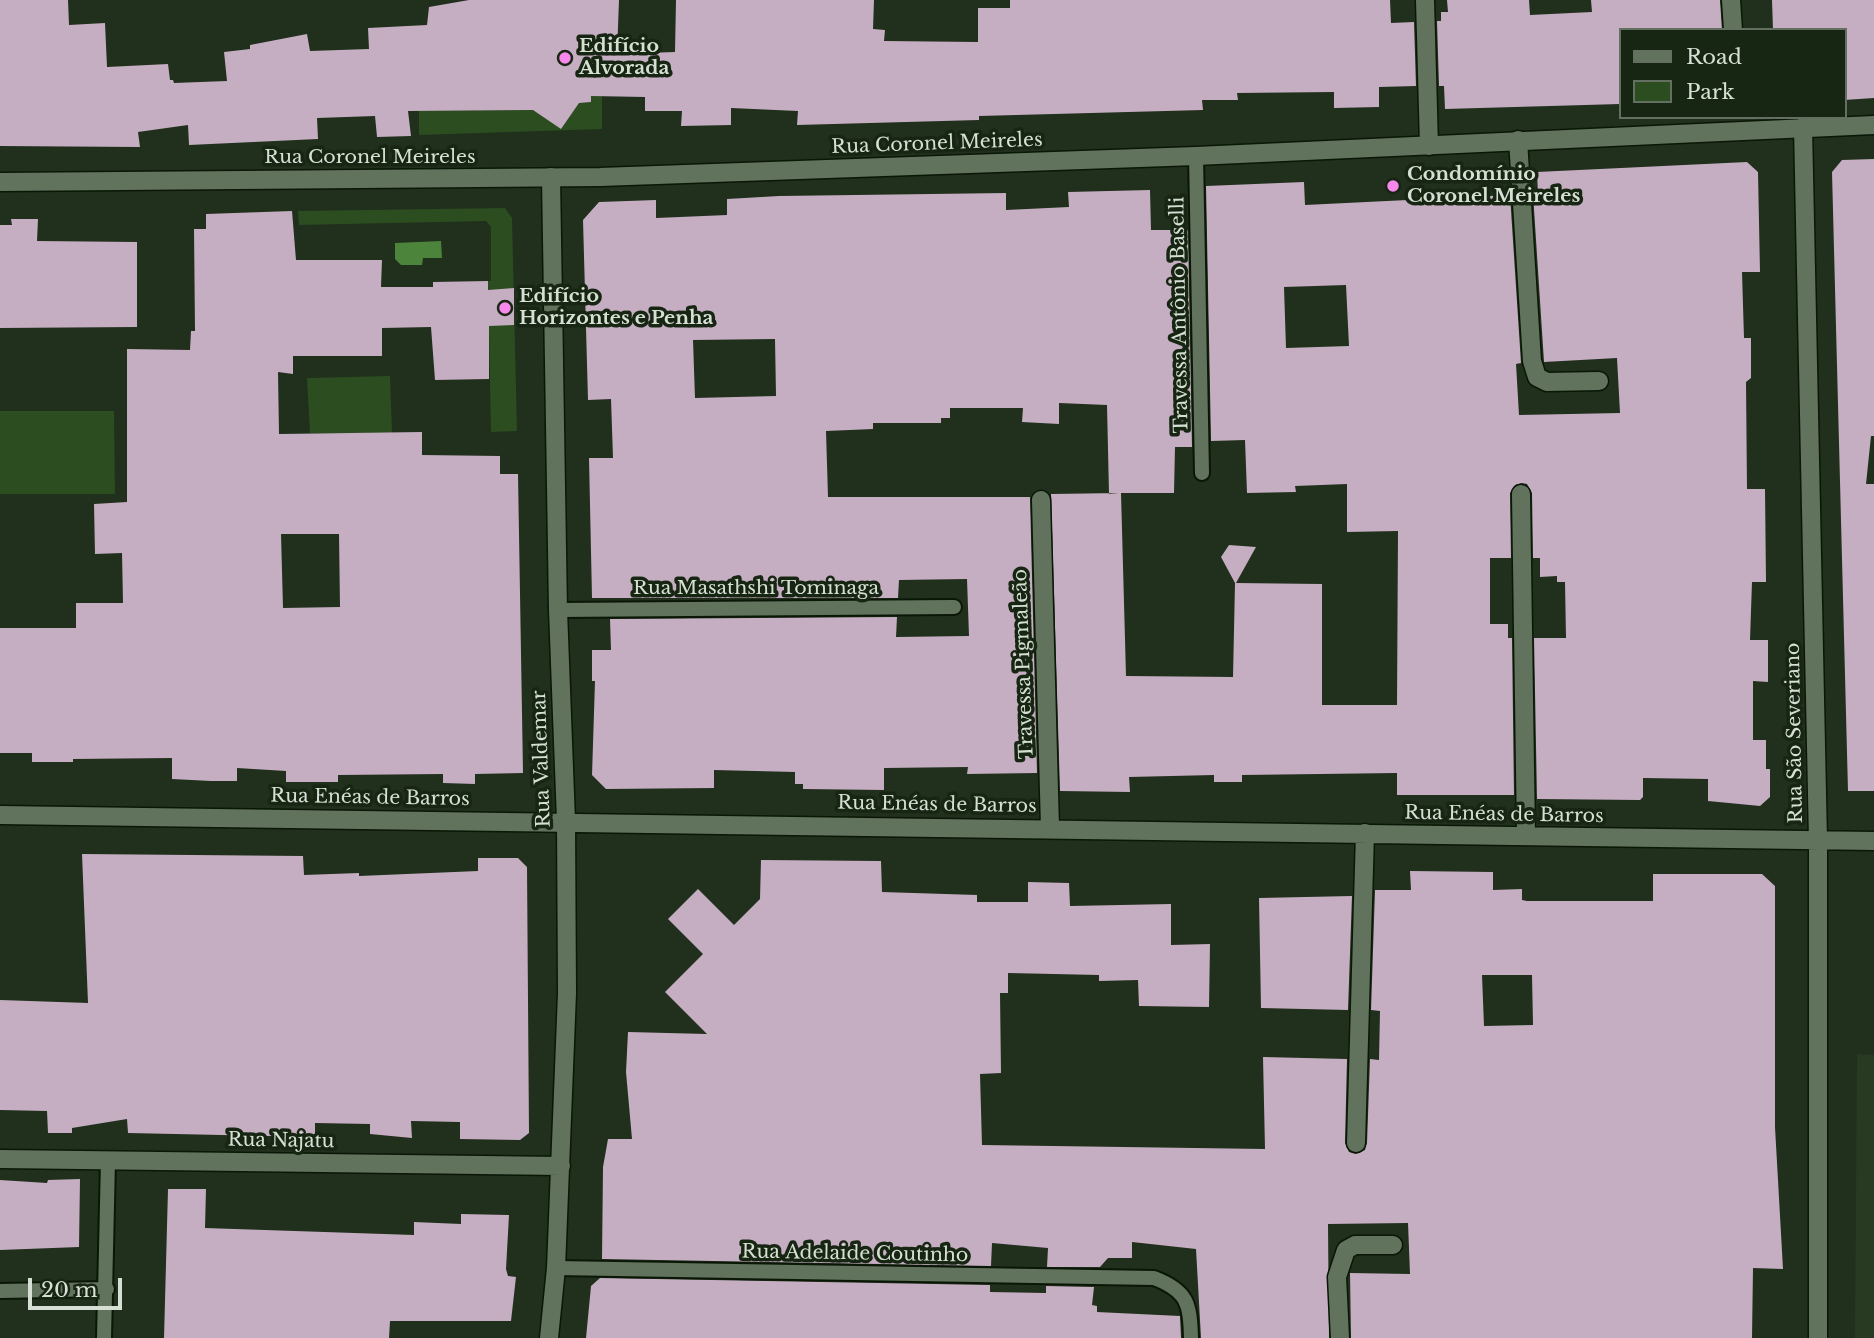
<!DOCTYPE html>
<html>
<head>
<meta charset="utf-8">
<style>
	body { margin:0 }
	#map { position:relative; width:1874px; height:1338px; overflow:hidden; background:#212f1d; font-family:"Libre Baskerville",serif }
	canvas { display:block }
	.legend { position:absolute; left:1619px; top:28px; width:228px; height:91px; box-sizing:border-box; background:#172513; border:2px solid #636f60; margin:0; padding:9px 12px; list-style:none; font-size:21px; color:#d6dfd3 }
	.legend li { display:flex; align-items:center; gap:14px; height:35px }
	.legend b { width:35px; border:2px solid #636f60 }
	.scale { position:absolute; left:28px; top:1278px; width:94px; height:32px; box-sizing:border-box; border:4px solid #d6dfd3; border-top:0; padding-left:9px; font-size:21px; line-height:24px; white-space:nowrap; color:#d6dfd3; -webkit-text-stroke:5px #172513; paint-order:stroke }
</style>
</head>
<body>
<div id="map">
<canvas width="1874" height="1338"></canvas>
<ul class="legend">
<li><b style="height:9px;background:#61725d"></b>Road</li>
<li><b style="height:19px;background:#2b4d20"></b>Park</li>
</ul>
<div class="scale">20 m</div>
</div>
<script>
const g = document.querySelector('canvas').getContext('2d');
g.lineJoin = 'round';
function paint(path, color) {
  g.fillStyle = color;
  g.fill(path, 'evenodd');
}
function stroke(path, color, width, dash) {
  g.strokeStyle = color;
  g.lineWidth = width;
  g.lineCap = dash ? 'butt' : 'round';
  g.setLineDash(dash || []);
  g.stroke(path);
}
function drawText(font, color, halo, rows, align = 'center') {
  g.font = font + ' "Libre Baskerville",serif';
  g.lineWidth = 7;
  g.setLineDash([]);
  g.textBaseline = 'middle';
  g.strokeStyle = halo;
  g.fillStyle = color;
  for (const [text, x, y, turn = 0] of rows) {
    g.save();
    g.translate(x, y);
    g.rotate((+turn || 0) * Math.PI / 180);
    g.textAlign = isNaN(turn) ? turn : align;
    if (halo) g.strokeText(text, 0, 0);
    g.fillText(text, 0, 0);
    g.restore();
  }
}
const built = new Path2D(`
	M 1857,1054 L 1874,1055 L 1874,1338 L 1855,1338 Z`);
const green = new Path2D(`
	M 591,96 L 602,96 L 602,129 L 419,135 L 419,111 L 538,110 L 545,103 L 591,102 Z
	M 505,208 L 512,218 L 517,431 L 491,432 L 488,281 L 491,281 L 491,227 L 486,221 L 299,225 L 298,211 Z
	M 390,376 L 392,433 L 310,433 L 307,378 Z
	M 0,411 L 114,411 L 115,494 L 0,494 Z`);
const water = new Path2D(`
	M 441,241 L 442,258 L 423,258 L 422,265 L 401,265 L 395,259 L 395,243 Z`);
const building = new Path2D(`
	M 0,0 L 68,0 L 69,25 L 105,23 L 107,67 L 168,64 L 170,80 L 173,80 L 174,83 L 227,81 L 224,52 L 250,49 L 250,45 L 307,34 L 310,51 L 369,49 L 368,28 L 427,25 L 429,7 L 469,0 L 619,0 L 617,54 L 675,52 L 676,0 L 874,0 L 873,29 L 885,30 L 884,41 L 978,42 L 978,8 L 1010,8 L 1010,0 L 1390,0 L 1391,23 L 1414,22 L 1416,86 L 1379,87 L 1379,107 L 1334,108 L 1334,92 L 1237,93 L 1238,100 L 1202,100 L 1203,110 L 979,116 L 979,120 L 797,125 L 798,111 L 731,108 L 731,125 L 681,126 L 682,111 L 645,111 L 645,97 L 591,96 L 591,102 L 579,103 L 561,129 L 533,110 L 408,111 L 411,136 L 377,137 L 375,116 L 317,118 L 318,139 L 189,145 L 188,125 L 138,132 L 140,147 L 0,146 Z
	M 1447,0 L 1529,0 L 1530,15 L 1592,12 L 1591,0 L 1720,0 L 1722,30 L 1620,30 L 1620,104 L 1445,109 L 1444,86 L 1439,86 L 1437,21 L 1441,21 L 1441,12 L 1448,12 Z
	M 1772,0 L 1874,0 L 1874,98 L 1844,100 L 1844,30 L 1773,30 Z
	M 1874,159 L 1874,436 L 1871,436 L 1866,484 L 1874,484 L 1874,791 L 1848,791 L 1832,172 L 1842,160 Z
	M 1747,162 L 1758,172 L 1760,272 L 1742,272 L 1744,338 L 1751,338 L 1751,378 L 1746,382 L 1747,489 L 1765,489 L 1766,582 L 1752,582 L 1750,640 L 1768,640 L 1768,682 L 1753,681 L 1753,740 L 1766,740 L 1766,769 L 1770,769 L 1770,797 L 1760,806 L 1708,801 L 1708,779 L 1643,778 L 1643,797 L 1640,800 L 1537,799 L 1534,638 L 1566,638 L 1565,582 L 1557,582 L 1557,576 L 1540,577 L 1540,558 L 1533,558 L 1532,493 L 1527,484 L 1522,483 L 1515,485 L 1510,493 L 1511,558 L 1490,558 L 1490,624 L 1508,624 L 1508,638 L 1512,638 L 1514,795 L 1397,795 L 1397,773 L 1242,775 L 1242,782 L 1214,782 L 1214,775 L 1129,777 L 1130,792 L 1060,791 L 1051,494 L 1120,493 L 1109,494 L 1107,405 L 1059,403 L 1059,424 L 1022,422 L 1023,408 L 950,408 L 950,418 L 941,418 L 941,423 L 873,423 L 873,429 L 826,431 L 828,497 L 1030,497 L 1037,773 L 967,774 L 968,767 L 884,768 L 884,790 L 803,789 L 803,784 L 795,784 L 795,772 L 714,770 L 714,788 L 606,789 L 592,775 L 595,681 L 592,681 L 592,650 L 611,650 L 610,619 L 897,617 L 896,637 L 969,636 L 967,579 L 899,580 L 898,598 L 592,598 L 589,458 L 613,458 L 611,399 L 588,400 L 583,220 L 599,202 L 656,200 L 656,218 L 727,215 L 727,199 L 779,196 L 1006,193 L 1006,210 L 1069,207 L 1068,192 L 1150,190 L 1151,230 L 1188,230 L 1192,447 L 1175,447 L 1174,493 L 1121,493 L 1126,676 L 1233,677 L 1235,583 L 1221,557 L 1229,545 L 1256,547 L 1236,583 L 1322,584 L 1322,705 L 1397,705 L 1398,531 L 1347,532 L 1347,484 L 1295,486 L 1296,492 L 1247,493 L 1245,440 L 1211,441 L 1206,186 L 1304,182 L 1305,205 L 1510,195 L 1521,363 L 1516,364 L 1519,415 L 1620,413 L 1617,358 L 1544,362 L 1533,194 L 1538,194 L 1537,172 ZM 1346,285 L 1349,346 L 1286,348 L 1284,287 ZM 775,339 L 776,396 L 695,398 L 693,340 Z
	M 292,211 L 296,260 L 382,260 L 381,287 L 433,287 L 433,282 L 488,281 L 488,290 L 514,288 L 514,325 L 489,326 L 489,379 L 435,380 L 431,327 L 382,328 L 382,356 L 293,356 L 293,374 L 278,372 L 279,434 L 422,432 L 422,455 L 500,456 L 500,474 L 518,474 L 523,773 L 475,774 L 475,784 L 443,783 L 443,774 L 338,775 L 338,782 L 286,782 L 286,771 L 237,768 L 237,781 L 211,781 L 172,779 L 172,758 L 73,759 L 73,762 L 32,762 L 32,753 L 0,753 L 0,628 L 76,628 L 76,603 L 123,603 L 122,553 L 95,554 L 94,504 L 127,502 L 127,349 L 190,350 L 191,331 L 195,331 L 194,229 L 206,229 L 206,214 ZM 281,534 L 339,534 L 340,607 L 283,608 Z
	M 11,219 L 38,219 L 37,241 L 137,242 L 137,327 L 0,328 L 0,225 L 12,225 Z
	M 82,854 L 303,856 L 304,875 L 359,873 L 359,876 L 478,871 L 478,858 L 518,858 L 527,867 L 529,1133 L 520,1140 L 460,1139 L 460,1122 L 411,1121 L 412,1138 L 370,1134 L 370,1124 L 315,1123 L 315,1137 L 128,1133 L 127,1119 L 72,1128 L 72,1133 L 48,1133 L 47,1111 L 0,1110 L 0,1000 L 88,1003 Z
	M 761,860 L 881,861 L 882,892 L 977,895 L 977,902 L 1028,902 L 1028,882 L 1069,883 L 1070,906 L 1171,904 L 1171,945 L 1210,944 L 1209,1007 L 1139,1006 L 1138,980 L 1099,981 L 1099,975 L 1008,973 L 1008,993 L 1000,993 L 1001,1073 L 980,1074 L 982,1145 L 1265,1149 L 1263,1057 L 1347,1059 L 1345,1143 L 1349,1152 L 1356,1154 L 1365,1150 L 1367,1143 L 1370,1059 L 1379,1060 L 1380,1011 L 1371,1010 L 1375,890 L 1411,890 L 1410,871 L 1493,872 L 1493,890 L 1522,889 L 1522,900 L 1527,901 L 1653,901 L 1653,874 L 1762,874 L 1775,886 L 1775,1127 L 1783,1269 L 1753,1268 L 1752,1338 L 1351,1338 L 1350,1273 L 1410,1274 L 1408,1223 L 1328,1224 L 1329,1338 L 1201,1338 L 1196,1249 L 1132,1242 L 1132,1258 L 1108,1258 L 1100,1267 L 1047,1267 L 1048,1248 L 992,1243 L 991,1266 L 602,1259 L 603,1167 L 608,1139 L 632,1139 L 626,1072 L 628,1032 L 707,1034 L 665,992 L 703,954 L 668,919 L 698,889 L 734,925 L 760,899 ZM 1482,975 L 1532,975 L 1533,1025 L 1484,1026 Z
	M 1352,896 L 1348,1010 L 1261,1008 L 1259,898 Z
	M 80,1179 L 79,1247 L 0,1250 L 0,1180 L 47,1183 L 48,1180 Z
	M 168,1189 L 206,1189 L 205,1228 L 414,1235 L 414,1222 L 461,1224 L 461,1214 L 509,1215 L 506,1269 L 508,1276 L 516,1277 L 511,1321 L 390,1321 L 389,1338 L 164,1338 Z
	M 600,1278 L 990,1285 L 990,1292 L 1046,1293 L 1046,1286 L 1094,1287 L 1092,1305 L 1097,1306 L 1097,1312 L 1180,1316 L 1181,1338 L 586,1338 L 591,1286 Z`);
const service = new Path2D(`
	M 1196,156 L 1202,473
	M 558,610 L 954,607
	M 556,1268 L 1154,1278 C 1188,1291 1190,1304 1191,1338
	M 0,1291 L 107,1289
	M 104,1338 L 108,1160`);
const minor = new Path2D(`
	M 1425,0 L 1429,146
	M 1731,0 L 1733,30
	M 1803,127 L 1818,841 L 1818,1338
	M 1518,140 L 1532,361 L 1537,377 L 1547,382 L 1599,381
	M 1521,494 L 1526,836
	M 1041,500 L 1050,828
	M 0,815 L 1874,841
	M 1356,1143 L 1365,833
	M 0,1159 L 561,1166
	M 549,1338 L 556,1268 L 567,993 L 566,821 L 558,610 L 551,177
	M 1340,1338 L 1337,1277 L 1346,1250 L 1355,1245 L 1393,1245`);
const tertiary = new Path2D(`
	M 0,182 L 600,177 L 1196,156 L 1874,125`);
const markers = [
	[565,58,7,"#f888eb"],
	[1393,186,7,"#f888eb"],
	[505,308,7,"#f888eb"]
];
const poiNames = [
	["Edifício",579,47],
	["Alvorada",579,69],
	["Condomínio",1407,175],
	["Coronel Meireles",1407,197],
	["Edifício",519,297],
	["Horizontes e Penha",519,319]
];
const streetNames = [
	["Rua Coronel Meireles",937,144,-2],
	["Rua Coronel Meireles",370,158],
	["Travessa Antônio Baselli",1180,315,-91],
	["Rua Masathshi Tominaga",756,589],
	["Travessa Pigmaleão",1024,664,-92],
	["Rua São Severiano",1795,733,-91],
	["Rua Valdemar",542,759,-92],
	["Rua Enéas de Barros",370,798,1],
	["Rua Enéas de Barros",937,805,1],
	["Rua Enéas de Barros",1504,815,1],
	["Rua Najatu",281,1141,1],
	["Rua Adelaide Coutinho",855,1254,1]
];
paint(built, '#283a22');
paint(green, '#2b4d20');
paint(water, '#4c843b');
paint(building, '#c5aec1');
stroke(service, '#0a1706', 18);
stroke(minor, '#0a1706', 21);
stroke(tertiary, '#0a1706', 21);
stroke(service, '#61725d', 14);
stroke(minor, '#61725d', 18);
stroke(tertiary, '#61725d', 18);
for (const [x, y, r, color] of markers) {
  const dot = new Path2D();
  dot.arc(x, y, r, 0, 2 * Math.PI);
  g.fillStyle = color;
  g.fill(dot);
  stroke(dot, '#172513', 2.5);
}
drawText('bold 19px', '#d6dfd3', '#172513', poiNames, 'left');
drawText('19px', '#d6dfd3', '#172513', streetNames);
</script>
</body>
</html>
